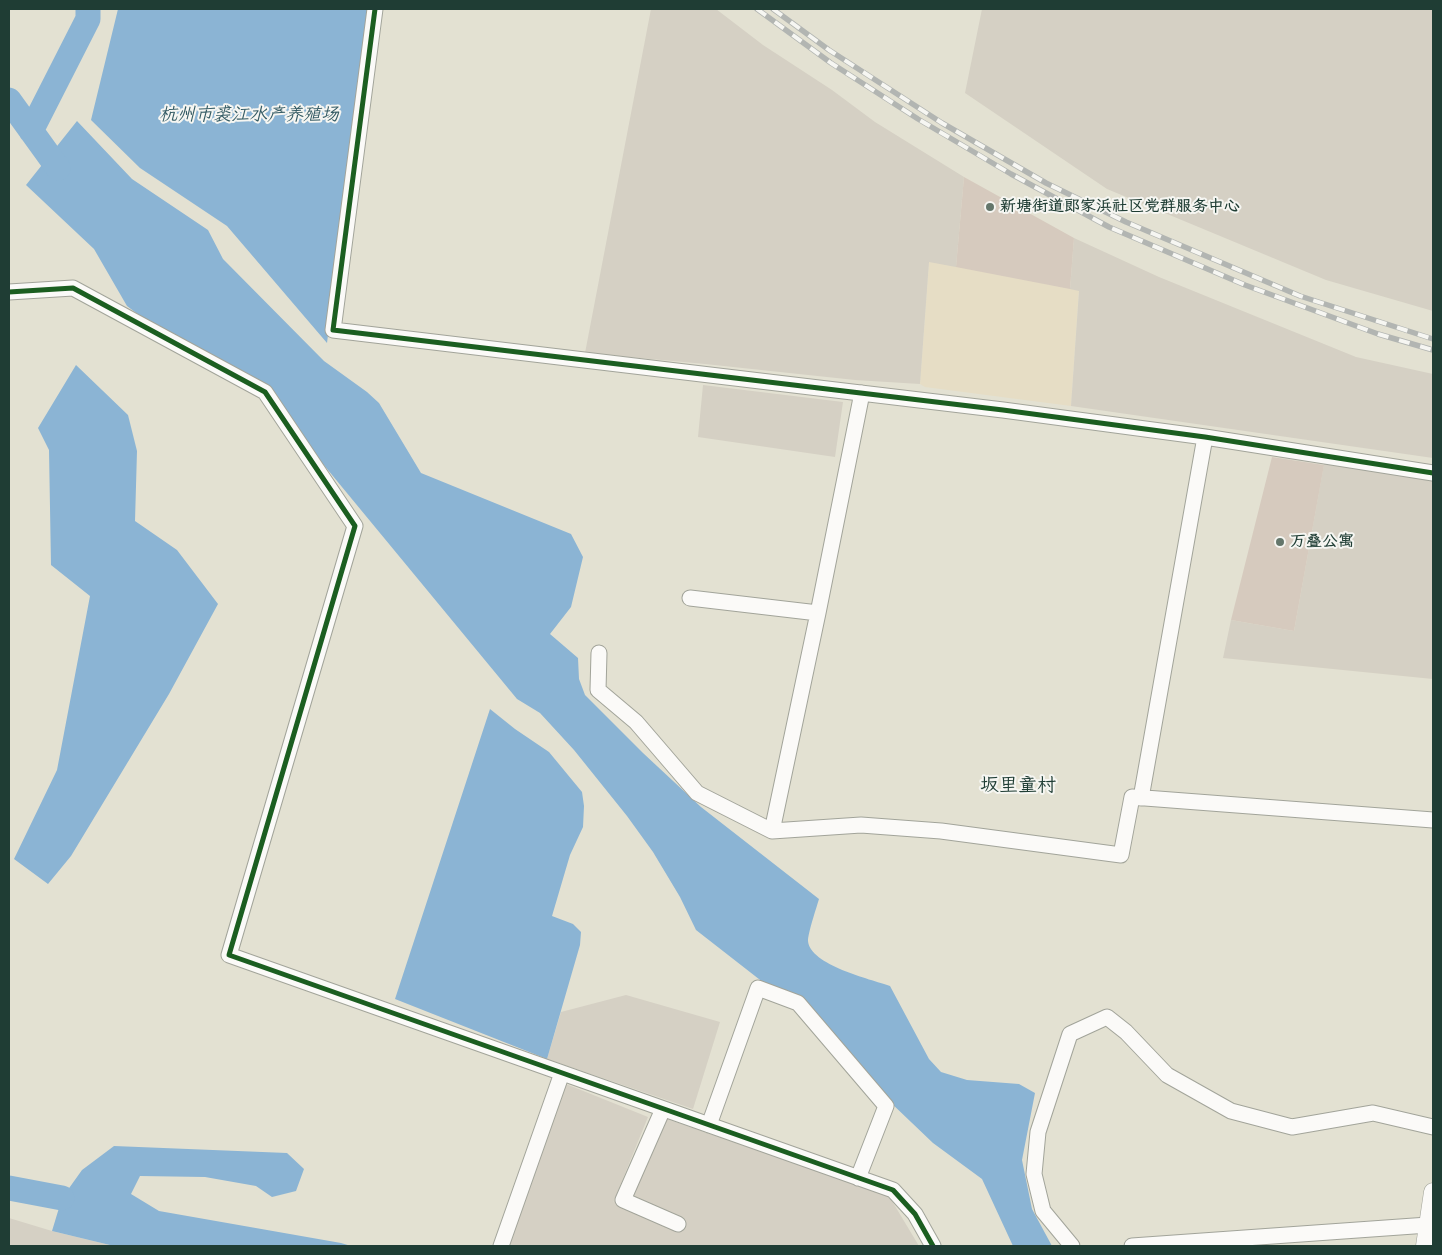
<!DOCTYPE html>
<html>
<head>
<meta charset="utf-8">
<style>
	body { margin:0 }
	#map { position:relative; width:1442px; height:1255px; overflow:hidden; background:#e3e1d2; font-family:Sriracha,sans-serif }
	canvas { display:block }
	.frame { position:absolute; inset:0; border:10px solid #1f3d34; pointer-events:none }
</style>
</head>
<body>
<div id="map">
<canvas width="1442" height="1255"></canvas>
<div class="frame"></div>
</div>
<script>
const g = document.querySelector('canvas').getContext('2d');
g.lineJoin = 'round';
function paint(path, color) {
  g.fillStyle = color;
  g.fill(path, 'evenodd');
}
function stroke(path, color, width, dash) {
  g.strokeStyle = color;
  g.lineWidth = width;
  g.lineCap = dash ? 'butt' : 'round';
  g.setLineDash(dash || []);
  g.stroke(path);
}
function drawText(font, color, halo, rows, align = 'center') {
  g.font = font + ' Sriracha,"LXGW WenKai TC",sans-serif';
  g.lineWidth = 4;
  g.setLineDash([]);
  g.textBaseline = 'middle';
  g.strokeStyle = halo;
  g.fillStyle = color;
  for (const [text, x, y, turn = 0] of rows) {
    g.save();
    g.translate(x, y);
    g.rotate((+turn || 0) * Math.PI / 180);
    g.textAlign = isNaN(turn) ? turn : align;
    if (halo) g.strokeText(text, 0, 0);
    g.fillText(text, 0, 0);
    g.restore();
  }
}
const built = new Path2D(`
	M 929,261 L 1079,290 L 1071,406 L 925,387 L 920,384 Z`);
const industrial = new Path2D(`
	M 651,9 L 716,9 L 763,45 L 832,90 L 875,122 L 964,177 L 956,267 L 929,262 L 920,384 L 855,380 L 705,364 L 585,353 Z
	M 982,9 L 1433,9 L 1433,311 L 1326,280 L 1107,189 L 965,93 Z
	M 1074,238 L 1159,277 L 1356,357 L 1433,374 L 1433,458 L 1071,406 L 1079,291 L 1070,289 Z
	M 703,385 L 843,402 L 835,457 L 698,437 Z
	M 1324,464 L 1433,479 L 1433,679 L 1223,658 L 1231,620 L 1294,631 Z
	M 626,995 L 720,1022 L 693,1109 L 547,1059 L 561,1012 Z
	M 566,1084 L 648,1117 L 613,1203 L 664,1118 L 889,1196 L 919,1246 L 502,1246 L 508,1217 Z
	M 9,1218 L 52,1231 L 114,1246 L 9,1246 Z`);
const water = new Path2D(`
	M 118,9 L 369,9 L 327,343 L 227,226 L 140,168 L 91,120 Z
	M 77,121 L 132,179 L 208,230 L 223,259 L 324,361 L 367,392 L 379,403 L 421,473 L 571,534 L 583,557 L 571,607 L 550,634 L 578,658 L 579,679 L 585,695 L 643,753 L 701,807 L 819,899 C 816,909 808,933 808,941 C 810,965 870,979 890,986 L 929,1059 L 941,1072 L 967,1080 L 1019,1084 L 1035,1093 L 1022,1160 L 1032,1209 L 1052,1246 L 1013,1246 L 982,1179 L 933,1143 L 889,1101 L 823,1029 L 696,930 L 680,897 L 653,852 L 627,816 L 574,750 L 540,713 L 517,699 L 304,441 L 280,406 L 160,331 L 127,306 L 94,249 L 26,185 Z
	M 76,365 L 128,415 L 137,451 L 135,521 L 177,550 L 218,604 L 169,694 L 71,856 L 48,884 L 14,859 L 57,770 L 90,596 L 51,565 L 49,450 L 38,428 Z
	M 490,709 L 515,729 L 549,752 L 582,792 L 584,806 L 583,827 L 570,855 L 552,916 L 573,924 L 581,932 L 580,945 L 547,1059 L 395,999 Z
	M 114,1146 L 287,1153 L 304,1169 L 296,1191 L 272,1197 L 256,1186 L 205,1177 L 140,1176 L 131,1194 L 159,1211 L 341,1243 L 351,1246 L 114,1246 L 52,1231 L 62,1198 L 82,1170 Z`);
const river = new Path2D(`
	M 9,100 L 58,168
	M 31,131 L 88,19 L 88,9
	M 9,1188 L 62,1198`);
const building = new Path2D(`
	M 964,177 L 1074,238 L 1070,289 L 956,267 Z
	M 1272,457 L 1324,465 L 1294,631 L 1231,620 Z`);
const minor = new Path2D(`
	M 375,9 L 333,330 L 1003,410 L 1205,437 L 1433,473
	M 9,292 L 73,288 L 265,392 L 355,526 L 229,955 L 893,1190 L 915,1214 L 933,1246
	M 690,598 L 818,613
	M 599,653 L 598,690 L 636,722 L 697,793 L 772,831 L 861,825 L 941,831 L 1121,855 L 1132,797 L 1433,820
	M 1141,798 L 1205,437
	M 772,831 L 818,613 L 862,393
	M 663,1109 L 623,1200 L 678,1224
	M 709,1125 L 758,988 L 798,1003 L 886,1106 L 858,1178
	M 501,1246 L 562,1073
	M 1072,1246 L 1043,1211 L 1034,1174 L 1038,1132 L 1070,1034 L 1107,1017 L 1126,1032 L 1167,1075 L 1231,1111 L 1292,1127 L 1373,1113 L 1433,1127
	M 1132,1246 L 1428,1225`);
const tertiary = new Path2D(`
	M 1425,1246 L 1433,1192`);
const rail = new Path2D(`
	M 757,9 L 831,63 L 918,119 L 1011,174 L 1109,227 L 1245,285 L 1378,334 L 1433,350
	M 773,9 L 829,50 L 942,123 L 1046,183 L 1126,222 L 1300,296 L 1433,339`);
const cycleway = new Path2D(`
	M 375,9 L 333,330 L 1003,410 L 1205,437 L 1433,473
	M 9,292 L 73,288 L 265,392 L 355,526 L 229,955 L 893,1190 L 915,1214 L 933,1246`);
const markers = [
	[990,207,5,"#64766b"],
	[1280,542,5,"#64766b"]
];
const poiNames = [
	["新塘街道郎家浜社区党群服务中心",1000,207],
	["万叠公寓",1290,542]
];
const waterNames = [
	["杭州市裘江水产养殖场",249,115]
];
const quarterNames = [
	["坂里童村",1018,786]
];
paint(built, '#e6ddc5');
paint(industrial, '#d5d0c4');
paint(water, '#8bb4d4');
stroke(river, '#8bb4d4', 25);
paint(building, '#d6cabe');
stroke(minor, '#a2a49a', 17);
stroke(tertiary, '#a2a49a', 19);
stroke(minor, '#fbfaf8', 15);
stroke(tertiary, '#fbfaf8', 18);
stroke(rail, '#b2b5b2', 5.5);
stroke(rail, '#f6f6f2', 4, [11]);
stroke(cycleway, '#1b5e20', 5);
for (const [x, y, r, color] of markers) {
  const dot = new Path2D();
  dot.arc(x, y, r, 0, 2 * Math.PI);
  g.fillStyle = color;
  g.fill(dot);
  stroke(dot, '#f6f6f2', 2);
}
drawText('bold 16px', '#1f3d34', '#f6f6f2', poiNames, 'left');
drawText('italic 18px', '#345b64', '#f6f6f2', waterNames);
drawText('19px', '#1f3d34', '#f6f6f2', quarterNames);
</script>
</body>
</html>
